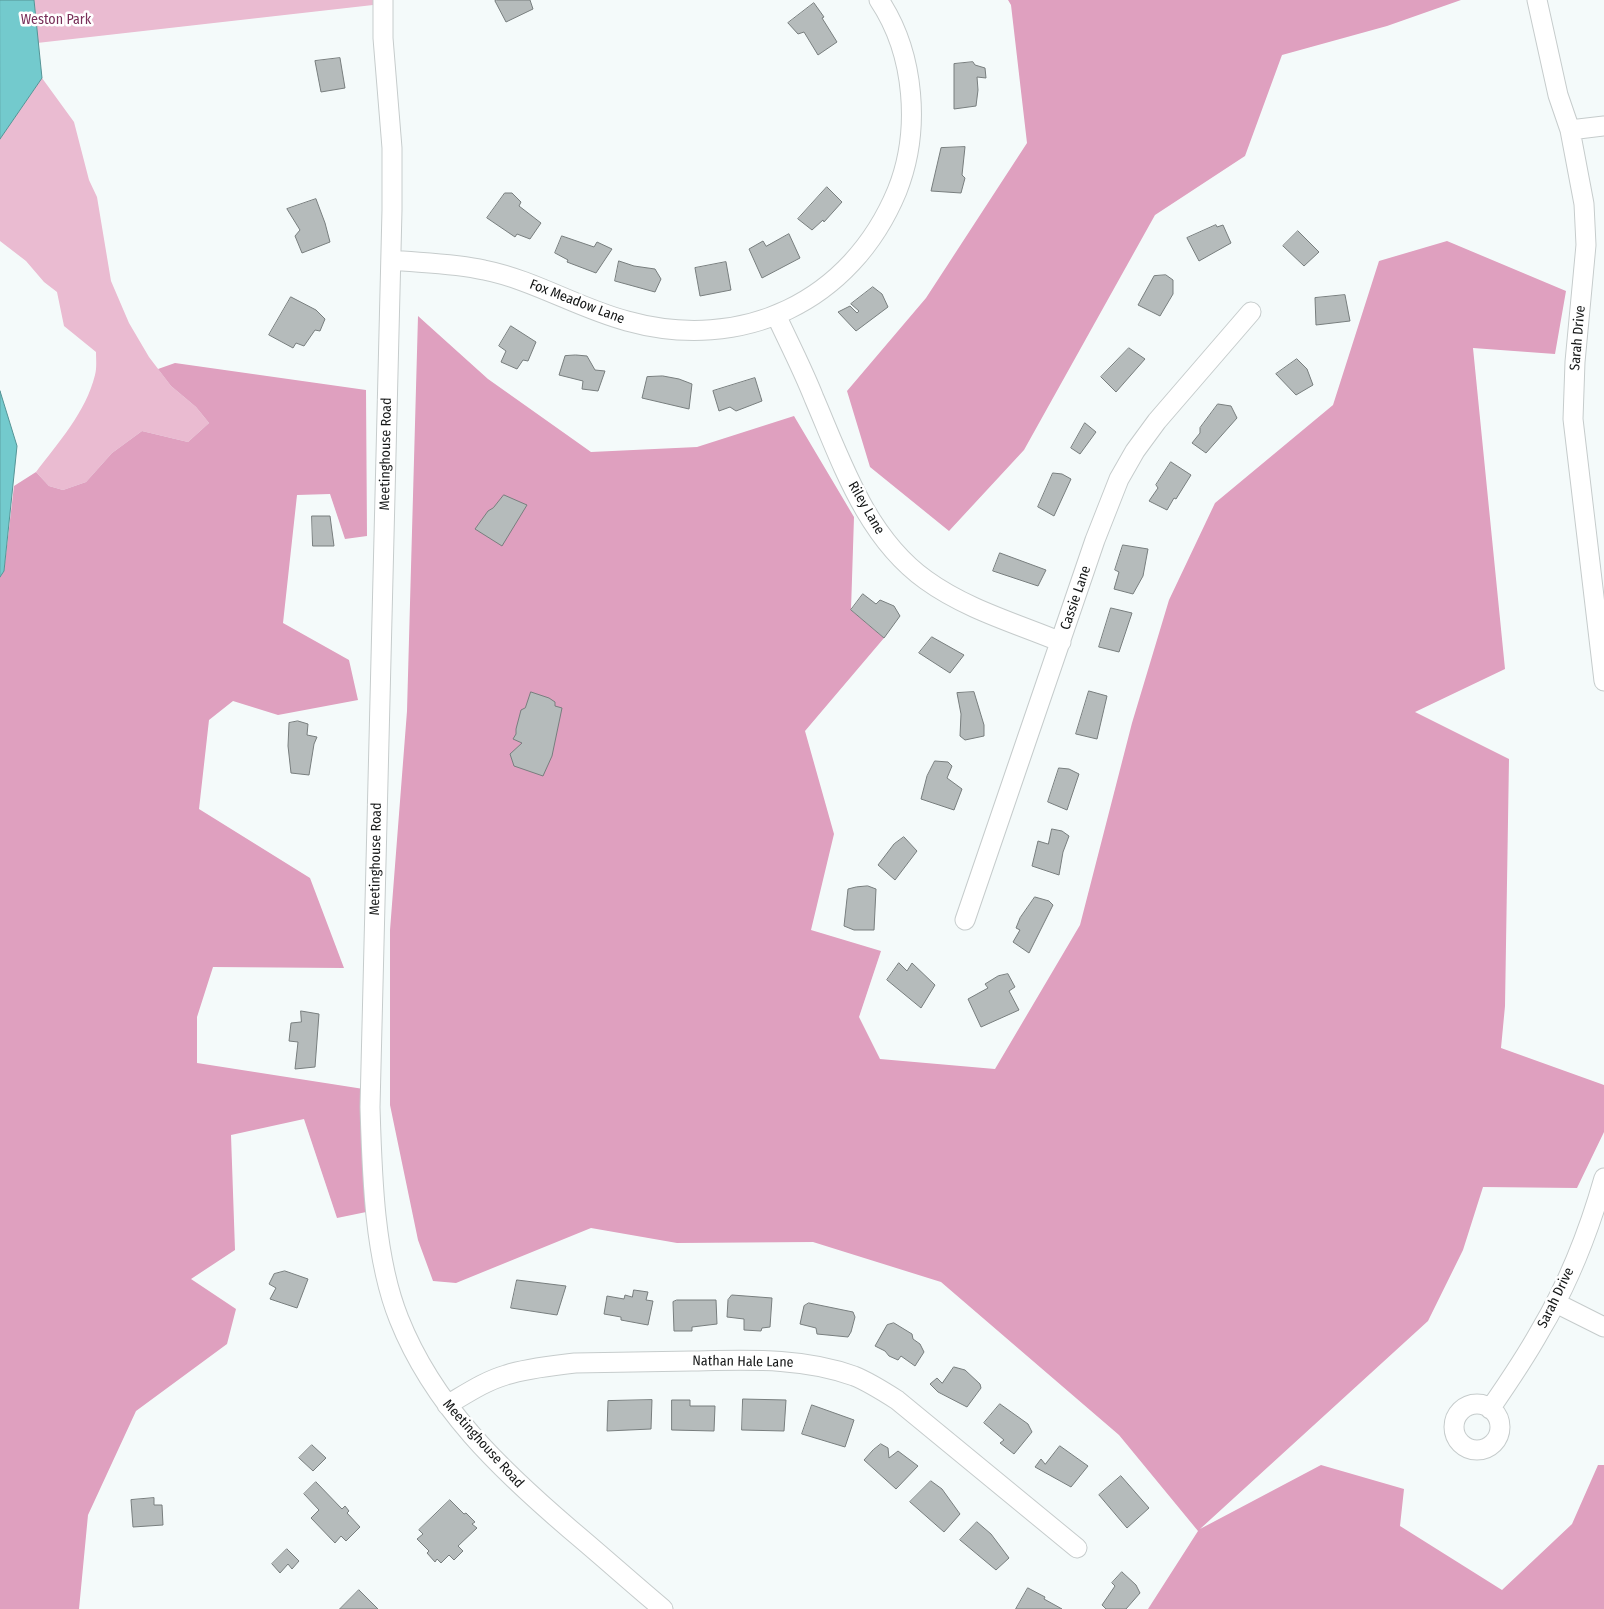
<!DOCTYPE html>
<html>
<head>
<meta charset="utf-8">
<style>
	body { margin:0 }
	canvas { display:block; background:#f4fafa }
</style>
</head>
<body>
<canvas width="1604" height="1609"></canvas>
<script>
const g = document.querySelector('canvas').getContext('2d');
g.lineJoin = 'round';
function paint(path, color) {
  g.fillStyle = color;
  g.fill(path, 'evenodd');
}
function stroke(path, color, width, dash) {
  g.strokeStyle = color;
  g.lineWidth = width;
  g.lineCap = dash ? 'butt' : 'round';
  g.setLineDash(dash || []);
  g.stroke(path);
}
function drawText(font, color, halo, rows, align = 'center') {
  g.font = font + ' "Fira Sans Condensed",sans-serif';
  g.lineWidth = 5;
  g.setLineDash([]);
  g.textBaseline = 'middle';
  g.strokeStyle = halo;
  g.fillStyle = color;
  for (const [text, x, y, turn = 0] of rows) {
    g.save();
    g.translate(x, y);
    g.rotate((+turn || 0) * Math.PI / 180);
    g.textAlign = isNaN(turn) ? turn : align;
    if (halo) g.strokeText(text, 0, 0);
    g.fillText(text, 0, 0);
    g.restore();
  }
}
const green = new Path2D(`
	M 34,0 L 373,0 L 373,5 L 37,43 Z
	M 42,78 L 74,122 L 89,180 L 97,197 L 111,281 L 129,323 L 149,357 L 171,386 L 196,407 L 209,423 L 188,442 L 142,431 L 112,453 L 86,482 L 63,490 L 49,486 L 36,472 C 58,443 86,412 95,375 C 97,368 96,359 96,352 L 64,326 L 57,292 L 44,282 L 26,261 L 0,241 L 0,139 Z`);
const forest = new Path2D(`
	M 1008,0 L 1461,0 L 1387,26 L 1282,55 L 1245,156 L 1155,215 L 1024,450 L 949,531 L 870,467 L 847,391 L 926,298 L 1027,143 L 1011,5 Z
	M 1447,241 L 1566,291 L 1555,354 L 1473,348 L 1505,669 L 1415,712 L 1509,759 L 1505,1006 L 1501,1048 L 1604,1085 L 1604,1132 L 1577,1188 L 1483,1187 L 1463,1250 L 1428,1321 L 1200,1529 L 1321,1465 L 1404,1489 L 1400,1526 L 1502,1590 L 1572,1524 L 1598,1465 L 1604,1465 L 1604,1609 L 1148,1609 L 1198,1531 L 1119,1435 L 941,1282 L 813,1242 L 677,1243 L 591,1228 L 456,1283 L 433,1281 L 418,1240 L 390,1105 L 390,930 L 407,711 L 418,316 L 488,379 L 591,452 L 697,447 L 794,416 L 854,517 L 851,610 L 884,638 L 805,731 L 834,834 L 811,930 L 881,951 L 859,1017 L 880,1059 L 995,1069 L 1080,925 L 1132,723 L 1169,600 L 1215,503 L 1333,405 L 1379,261 Z
	M 175,363 L 366,390 L 367,536 L 345,539 L 330,494 L 297,495 L 283,623 L 349,660 L 358,700 L 278,715 L 233,701 L 209,720 L 199,809 L 310,878 L 344,968 L 213,967 L 197,1017 L 197,1063 L 370,1090 L 376,1210 L 337,1218 L 304,1119 L 231,1135 L 235,1250 L 191,1279 L 236,1309 L 227,1344 L 136,1411 L 88,1515 L 79,1609 L 0,1609 L 0,577 L 4,571 L 14,486 L 36,472 L 49,486 L 63,490 L 86,482 L 112,453 L 142,431 L 188,442 L 209,423 L 196,407 L 171,386 L 158,369 Z`);
const water = new Path2D(`
	M 0,0 L 34,0 L 42,78 L 0,139 Z
	M 0,391 L 17,446 L 4,571 L 0,577 Z`);
const building = new Path2D(`
	M 497,0 L 530,0 L 533,9 L 506,22 L 495,1 Z
	M 814,3 L 824,17 L 822,18 L 837,42 L 818,55 L 804,32 L 798,34 L 788,23 Z
	M 340,58 L 345,88 L 321,92 L 315,61 Z
	M 973,62 L 975,65 L 985,68 L 986,78 L 977,77 L 978,90 L 976,106 L 954,109 L 954,64 Z
	M 965,147 L 962,175 L 965,178 L 961,193 L 931,191 L 941,148 Z
	M 827,187 L 842,202 L 824,222 L 823,220 L 812,230 L 798,219 Z
	M 505,193 L 512,193 L 521,202 L 519,206 L 541,223 L 530,239 L 517,234 L 515,237 L 487,218 Z
	M 316,199 L 325,223 L 330,242 L 302,253 L 295,236 L 300,230 L 287,209 Z
	M 1216,225 L 1217,227 L 1223,225 L 1231,243 L 1199,261 L 1187,238 Z
	M 1298,231 L 1319,252 L 1304,266 L 1283,246 Z
	M 789,234 L 800,258 L 762,278 L 749,249 L 763,241 L 766,246 Z
	M 562,236 L 594,247 L 597,242 L 612,249 L 596,273 L 567,262 L 568,260 L 555,253 Z
	M 619,261 L 634,266 L 655,269 L 661,279 L 655,292 L 615,281 Z
	M 726,262 L 731,290 L 700,296 L 695,268 Z
	M 1166,275 L 1173,280 L 1173,294 L 1160,316 L 1138,305 L 1154,276 Z
	M 873,287 L 882,294 L 888,307 L 856,331 L 838,312 L 850,306 L 857,313 L 859,311 L 851,304 Z
	M 1345,295 L 1350,321 L 1316,325 L 1315,298 Z
	M 291,297 L 316,310 L 325,319 L 320,331 L 315,330 L 304,346 L 296,343 L 293,348 L 269,335 Z
	M 511,326 L 536,342 L 528,361 L 523,360 L 517,369 L 501,362 L 506,351 L 499,346 Z
	M 1129,348 L 1145,359 L 1116,392 L 1101,377 Z
	M 576,355 L 587,356 L 595,370 L 605,371 L 598,391 L 582,389 L 583,381 L 559,375 L 565,356 Z
	M 1297,359 L 1307,369 L 1313,385 L 1296,395 L 1276,374 Z
	M 663,376 L 679,379 L 692,384 L 689,409 L 642,398 L 647,377 Z
	M 755,378 L 762,401 L 736,411 L 730,407 L 719,411 L 713,391 Z
	M 1218,404 L 1231,406 L 1237,418 L 1206,453 L 1192,443 L 1200,433 L 1200,428 Z
	M 1085,423 L 1096,432 L 1080,454 L 1071,448 Z
	M 1171,462 L 1191,475 L 1176,499 L 1174,498 L 1167,510 L 1149,501 L 1158,488 L 1156,485 Z
	M 1053,473 L 1062,474 L 1071,479 L 1054,516 L 1038,507 Z
	M 504,495 L 527,505 L 502,546 L 475,529 L 488,511 L 493,508 Z
	M 312,516 L 330,516 L 334,546 L 313,546 Z
	M 1123,545 L 1148,549 L 1143,576 L 1133,594 L 1114,589 L 1119,572 L 1115,570 Z
	M 1000,553 L 1046,570 L 1038,586 L 993,571 Z
	M 863,594 L 876,604 L 880,600 L 894,606 L 900,616 L 884,638 L 851,610 Z
	M 1111,608 L 1132,613 L 1119,652 L 1099,647 Z
	M 932,637 L 964,655 L 950,673 L 919,653 Z
	M 1089,691 L 1107,696 L 1097,739 L 1076,734 Z
	M 531,692 L 549,698 L 555,702 L 555,706 L 562,708 L 552,756 L 543,776 L 514,766 L 510,754 L 522,743 L 513,739 L 516,734 L 516,729 L 521,710 L 525,708 Z
	M 974,692 L 984,725 L 984,736 L 965,740 L 960,736 L 961,714 L 957,693 Z
	M 298,721 L 308,724 L 307,735 L 317,737 L 314,744 L 309,775 L 291,773 L 288,746 L 289,723 Z
	M 935,761 L 948,762 L 952,766 L 947,778 L 962,789 L 954,810 L 921,799 L 927,776 Z
	M 1059,768 L 1069,769 L 1079,774 L 1067,810 L 1048,802 Z
	M 1052,829 L 1062,831 L 1069,836 L 1063,852 L 1059,875 L 1032,866 L 1038,841 L 1048,844 Z
	M 904,837 L 917,851 L 895,880 L 878,865 L 894,844 Z
	M 868,886 L 876,889 L 874,930 L 854,930 L 844,926 L 848,889 L 856,887 Z
	M 1035,897 L 1049,901 L 1053,905 L 1029,953 L 1013,942 L 1020,930 L 1016,928 L 1020,918 Z
	M 899,963 L 907,971 L 912,963 L 935,985 L 921,1008 L 887,980 Z
	M 1008,974 L 1015,987 L 1009,991 L 1019,1010 L 981,1027 L 968,999 L 988,988 L 985,984 L 998,976 Z
	M 301,1011 L 319,1014 L 315,1067 L 295,1069 L 298,1042 L 289,1041 L 291,1023 L 301,1022 Z
	M 285,1271 L 308,1279 L 297,1308 L 270,1299 L 276,1288 L 269,1284 L 274,1274 Z
	M 517,1280 L 566,1286 L 557,1315 L 511,1308 Z
	M 634,1290 L 648,1292 L 646,1300 L 653,1301 L 648,1325 L 621,1320 L 621,1317 L 604,1314 L 607,1296 L 624,1299 L 625,1295 L 632,1297 Z
	M 732,1295 L 772,1298 L 770,1327 L 762,1328 L 761,1331 L 744,1330 L 744,1319 L 727,1317 L 728,1300 Z
	M 677,1300 L 716,1300 L 717,1324 L 692,1327 L 692,1331 L 674,1331 L 673,1302 Z
	M 809,1303 L 853,1312 L 855,1317 L 851,1332 L 848,1337 L 817,1334 L 816,1328 L 800,1324 L 804,1306 Z
	M 894,1323 L 912,1334 L 913,1339 L 920,1344 L 924,1352 L 915,1366 L 901,1356 L 898,1360 L 889,1356 L 885,1351 L 875,1346 L 887,1325 Z
	M 954,1367 L 965,1370 L 980,1384 L 981,1388 L 967,1407 L 938,1392 L 930,1384 L 937,1378 L 942,1383 Z
	M 743,1399 L 786,1400 L 784,1431 L 742,1430 Z
	M 652,1400 L 651,1429 L 607,1431 L 608,1401 Z
	M 672,1400 L 690,1400 L 690,1406 L 715,1406 L 714,1431 L 672,1430 Z
	M 1000,1404 L 1028,1424 L 1032,1432 L 1014,1454 L 1000,1443 L 1004,1440 L 984,1423 Z
	M 812,1405 L 854,1420 L 845,1447 L 802,1434 Z
	M 881,1444 L 888,1448 L 889,1458 L 898,1451 L 918,1466 L 896,1489 L 864,1460 L 873,1450 Z
	M 312,1445 L 326,1458 L 313,1471 L 299,1458 Z
	M 1060,1446 L 1088,1466 L 1071,1487 L 1035,1467 L 1041,1459 L 1045,1464 Z
	M 1121,1476 L 1149,1508 L 1127,1528 L 1099,1495 Z
	M 931,1481 L 942,1489 L 960,1514 L 944,1532 L 910,1502 Z
	M 316,1482 L 342,1509 L 345,1506 L 349,1511 L 347,1513 L 360,1527 L 346,1541 L 341,1536 L 335,1543 L 311,1518 L 319,1510 L 304,1494 Z
	M 154,1498 L 154,1505 L 162,1505 L 163,1525 L 133,1527 L 131,1500 Z
	M 450,1500 L 464,1514 L 466,1513 L 475,1522 L 472,1524 L 477,1528 L 458,1546 L 463,1551 L 454,1560 L 449,1555 L 441,1563 L 437,1559 L 435,1562 L 427,1553 L 429,1551 L 417,1539 L 423,1534 L 419,1530 Z
	M 977,1522 L 991,1534 L 1009,1558 L 996,1570 L 960,1540 Z
	M 287,1549 L 299,1561 L 292,1569 L 288,1564 L 280,1573 L 272,1564 Z
	M 1122,1572 L 1136,1585 L 1140,1593 L 1126,1609 L 1106,1609 L 1102,1605 L 1115,1586 L 1112,1583 Z
	M 1028,1588 L 1045,1597 L 1044,1599 L 1062,1609 L 1016,1609 Z
	M 359,1590 L 378,1609 L 340,1609 Z`);
const minor = new Path2D(`
	M 383,0 L 383,38 L 392,148 L 392,210 L 370,1107 C 372,1173 374,1257 399,1319 C 434,1407 501,1470 571,1530 C 602,1556 632,1583 663,1609
	M 1537,0 L 1558,95 L 1570,130 L 1584,204 L 1586,245 L 1575,362 L 1573,419 L 1604,681
	M 1570,130 L 1604,126
	M 391,260 C 422,263 454,263 484,270 C 534,280 578,308 627,321 C 742,353 851,302 897,191 C 921,131 915,54 879,0
	M 776,315 C 789,343 803,370 814,398 C 842,463 866,537 926,580 C 966,609 1015,623 1061,642
	M 965,920 L 1095,540 L 1119,479 L 1135,451 L 1157,421 L 1251,312
	M 1556,1303 L 1604,1327
	M1454 1427a23 23 0 1 1 46 0a23 23 0 1 1-46 0Z
	M 447,1405 C 466,1394 485,1381 506,1375 C 528,1368 551,1366 575,1363 C 614,1362 653,1362 692,1361 C 747,1360 802,1357 854,1376 C 869,1382 883,1391 897,1400 L 1077,1548
	M 1490,1409 C 1508,1383 1525,1358 1540,1331 C 1568,1284 1589,1231 1604,1178`);
const parkNames = [
	["Weston Park",56,20]
];
const streetNames = [
	["Fox Meadow Lane",577,302,21],
	["Sarah Drive",1578,338,-85],
	["Meetinghouse Road",386,454,-89],
	["Riley Lane",866,508,60],
	["Cassie Lane",1076,598,-71],
	["Meetinghouse Road",376,859,-89],
	["Sarah Drive",1556,1298,-64],
	["Nathan Hale Lane",743,1362,1],
	["Meetinghouse Road",483,1444,48]
];
paint(green, '#eabbd1');
paint(forest, '#dfa0bf');
paint(water, '#73cacd');
stroke(water, '#569496', 1);
paint(building, '#b5bbbb');
stroke(building, '#787e7e', 1);
stroke(minor, '#c6cccc', 21);
stroke(minor, '#fff', 19);
drawText('14px', '#792f59', '#fff', parkNames);
drawText('14px', '#141616', '#fff', streetNames);
</script>
</body>
</html>
